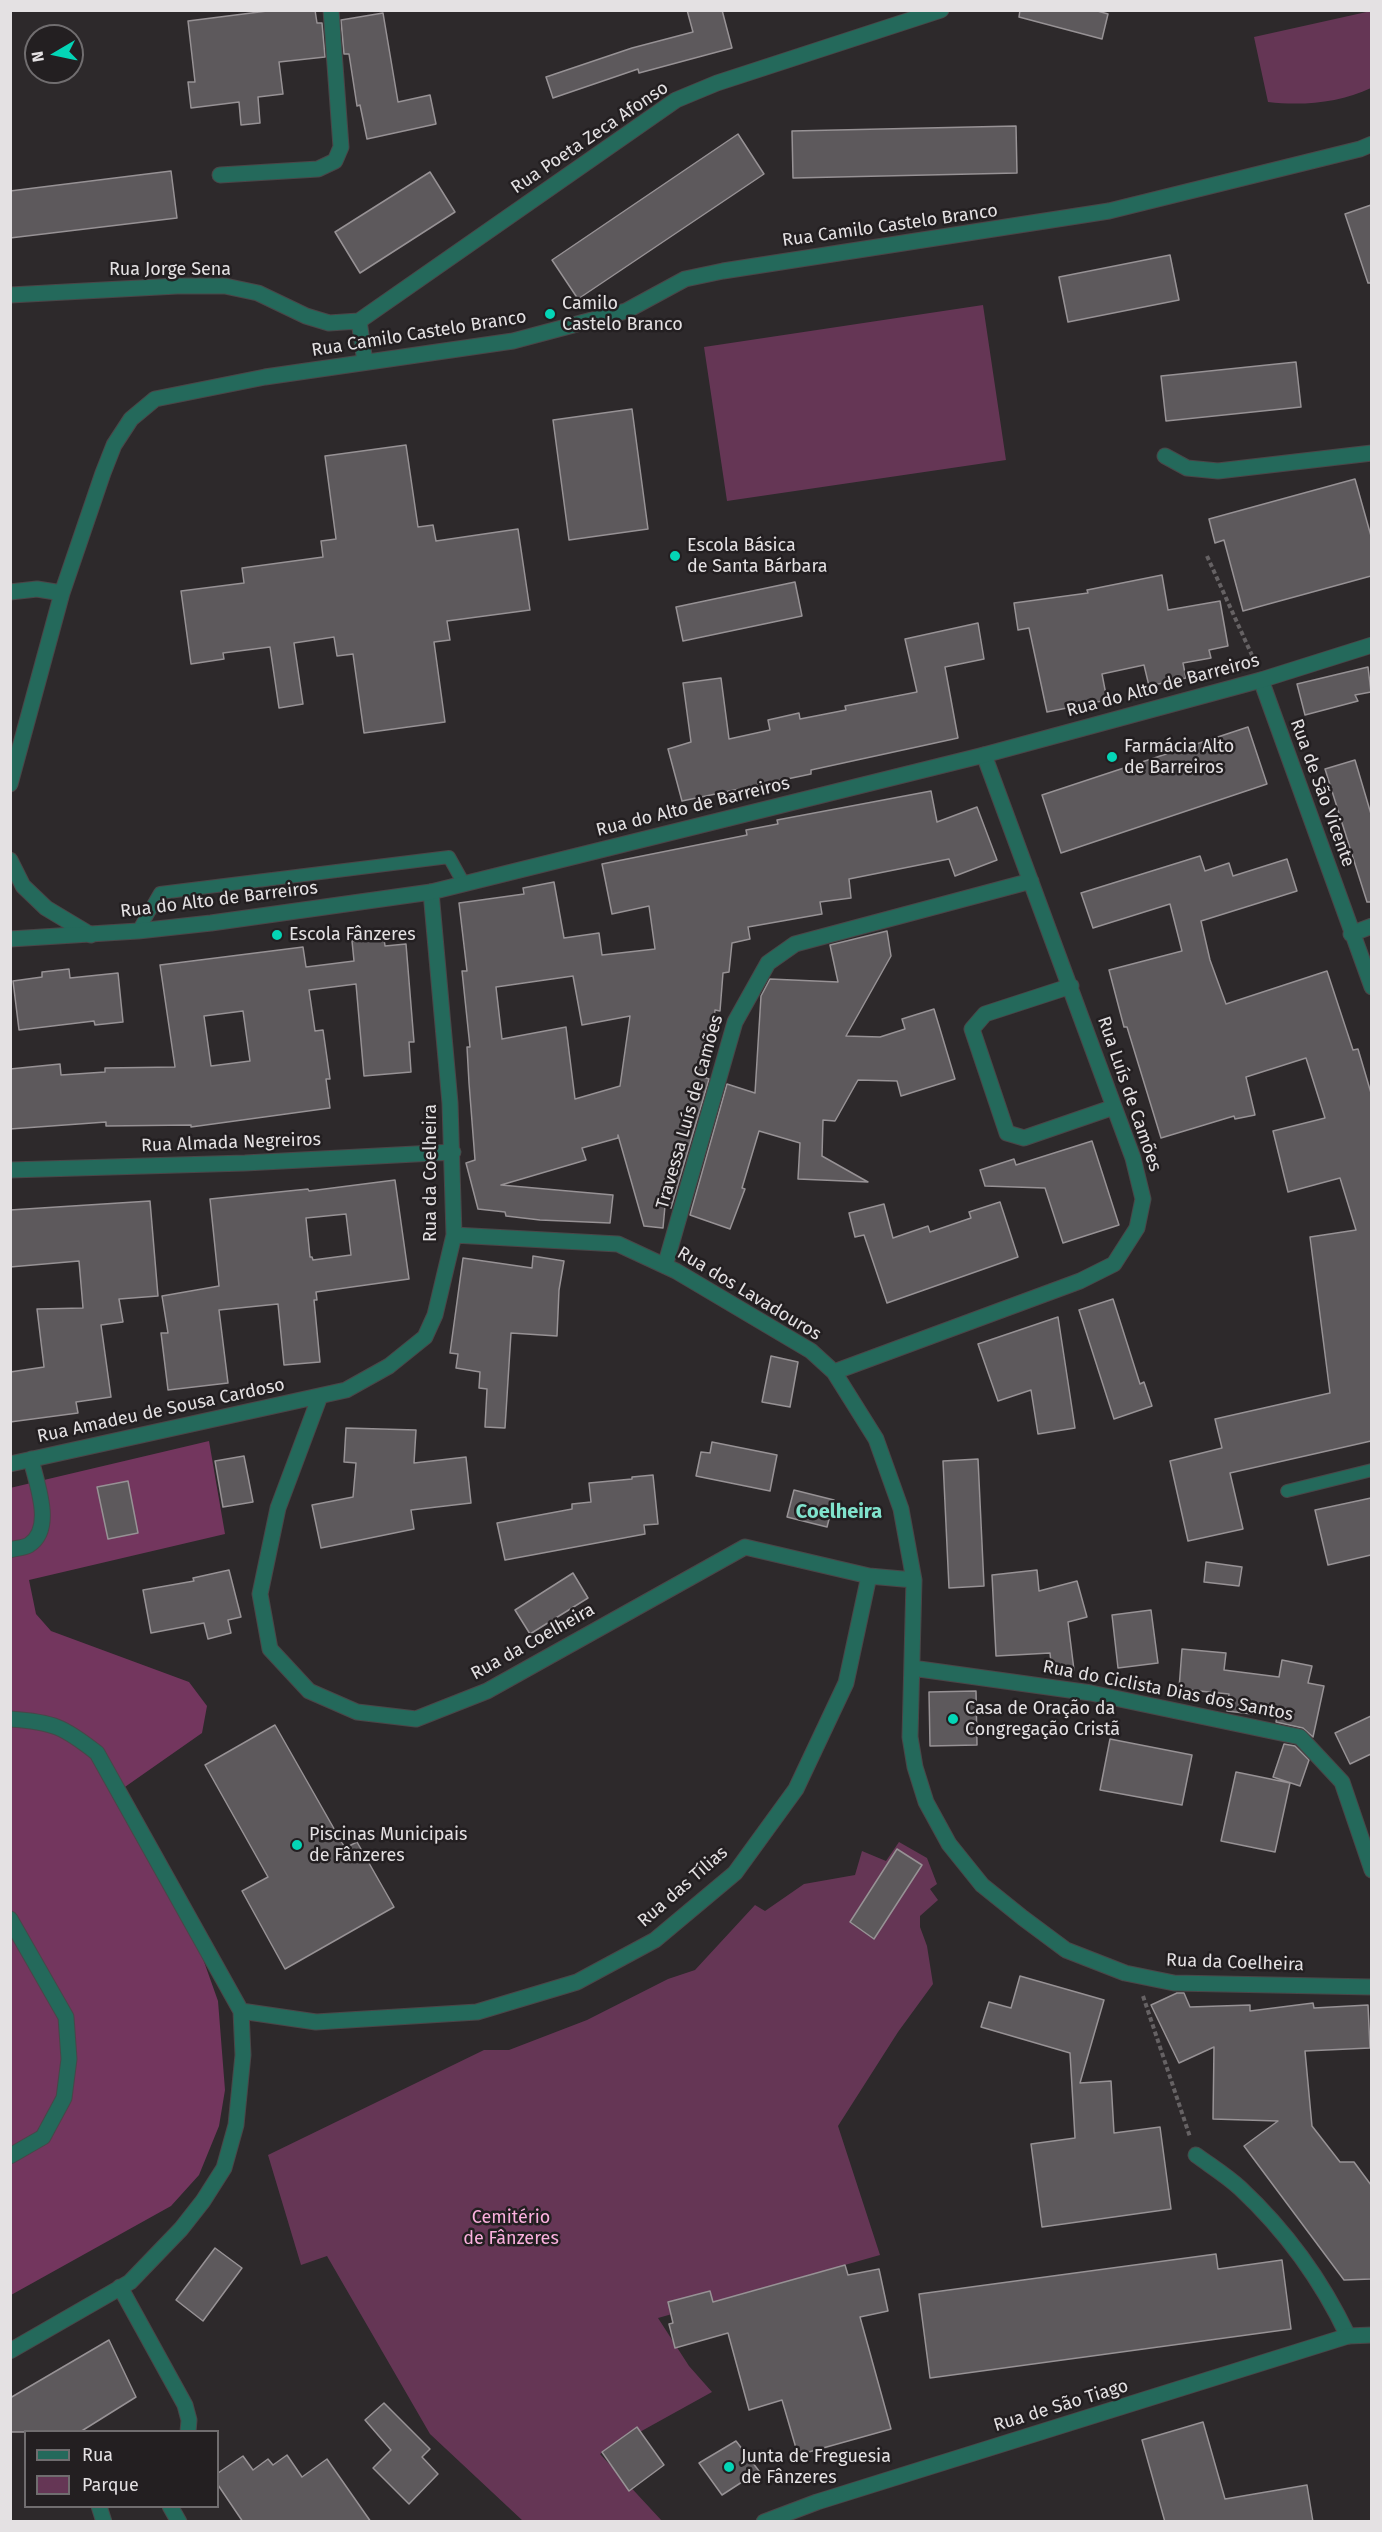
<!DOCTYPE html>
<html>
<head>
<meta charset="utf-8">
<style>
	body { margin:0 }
	#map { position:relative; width:1382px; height:2532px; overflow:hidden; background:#2d292b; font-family:"Fira Sans",sans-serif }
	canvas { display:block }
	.frame { position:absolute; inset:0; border:12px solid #e4e1e3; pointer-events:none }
	.legend { position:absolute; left:24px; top:2430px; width:195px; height:78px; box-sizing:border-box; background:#231f21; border:2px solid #706d6f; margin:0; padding:8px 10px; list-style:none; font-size:18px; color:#e4e1e3 }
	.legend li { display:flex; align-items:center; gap:12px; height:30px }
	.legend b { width:30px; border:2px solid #706d6f }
	.north { position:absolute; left:24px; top:24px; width:60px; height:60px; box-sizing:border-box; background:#231f21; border:2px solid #706d6f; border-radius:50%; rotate:261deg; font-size:16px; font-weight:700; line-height:24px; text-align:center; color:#e4e1e3 }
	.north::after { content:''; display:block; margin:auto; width:21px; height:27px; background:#04d5b6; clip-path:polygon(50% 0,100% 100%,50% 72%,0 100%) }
</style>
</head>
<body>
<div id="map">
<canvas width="1382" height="2532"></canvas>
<div class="frame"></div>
<ul class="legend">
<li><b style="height:8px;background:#24695b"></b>Rua</li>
<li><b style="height:16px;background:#653655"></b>Parque</li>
</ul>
<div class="north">N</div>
</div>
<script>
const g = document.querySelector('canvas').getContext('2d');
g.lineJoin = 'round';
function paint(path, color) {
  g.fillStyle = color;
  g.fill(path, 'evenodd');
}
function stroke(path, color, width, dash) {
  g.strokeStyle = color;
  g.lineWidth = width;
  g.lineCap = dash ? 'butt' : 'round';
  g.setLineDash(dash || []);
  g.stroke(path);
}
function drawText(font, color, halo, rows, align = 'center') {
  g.font = font + ' "Fira Sans",sans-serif';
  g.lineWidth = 5;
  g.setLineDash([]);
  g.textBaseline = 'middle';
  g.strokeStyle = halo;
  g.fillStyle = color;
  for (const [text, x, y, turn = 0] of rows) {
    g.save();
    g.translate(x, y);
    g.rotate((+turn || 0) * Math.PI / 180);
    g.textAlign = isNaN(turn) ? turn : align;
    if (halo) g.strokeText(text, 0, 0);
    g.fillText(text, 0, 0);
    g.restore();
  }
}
const green = new Path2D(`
	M 1371,11 L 1371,88 C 1340,103 1302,106 1268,102 L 1254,37 Z
	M 983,305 L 1006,460 L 727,501 L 704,347 Z
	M 899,1842 L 927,1858 L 937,1884 L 930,1889 L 938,1900 L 920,1916 L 920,1927 L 927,1946 L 933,1984 L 898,2032 L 838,2126 L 880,2255 L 658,2318 L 689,2366 L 712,2392 L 600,2454 L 662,2521 L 523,2521 L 430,2434 L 327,2256 L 301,2265 L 268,2155 L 484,2050 L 509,2050 L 587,2020 L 668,1979 L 695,1970 L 755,1905 L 765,1911 L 804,1884 L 855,1875 L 862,1851 L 886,1861 Z`);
const forest = new Path2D(`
	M 209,1441 L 225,1534 L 29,1580 L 36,1614 L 51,1631 L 189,1682 L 207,1706 L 202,1733 L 112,1796 L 202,1956 L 218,2001 L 225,2090 L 219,2126 L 199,2175 L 171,2206 L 11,2295 L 10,1488 Z`);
const building = new Path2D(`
	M 275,10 L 315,10 L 317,23 L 322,23 L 325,57 L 279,62 L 283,94 L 258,97 L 260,123 L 241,125 L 239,102 L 191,108 L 188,82 L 195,82 L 188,21 Z
	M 687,10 L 722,10 L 732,48 L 639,73 L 638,69 L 553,98 L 546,77 L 632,48 L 693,32 Z
	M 1020,10 L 1094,10 L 1108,14 L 1102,39 L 1019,17 Z
	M 383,13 L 398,102 L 430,95 L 436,124 L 367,139 L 360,105 L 357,106 L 349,54 L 344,54 L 341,20 Z
	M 1016,126 L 1017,173 L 793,178 L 792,131 Z
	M 738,134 L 764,174 L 578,299 L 552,260 Z
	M 171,171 L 177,218 L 10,238 L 10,191 Z
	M 430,172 L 455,212 L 360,273 L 335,232 Z
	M 1371,205 L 1371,283 L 1368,283 L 1345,214 Z
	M 1170,255 L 1179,300 L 1068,322 L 1059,277 Z
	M 1296,362 L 1301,407 L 1166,421 L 1161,376 Z
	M 632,409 L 648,529 L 569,540 L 553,420 Z
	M 406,445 L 418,527 L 433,525 L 436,541 L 518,529 L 530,610 L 447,621 L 450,640 L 434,642 L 445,722 L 364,733 L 353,654 L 337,656 L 334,637 L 294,643 L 303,704 L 279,708 L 270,647 L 223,653 L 224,659 L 191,664 L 181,591 L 244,583 L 242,568 L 323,557 L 321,541 L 336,539 L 325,456 Z
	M 1355,479 L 1371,536 L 1371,576 L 1243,611 L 1224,540 L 1215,543 L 1209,519 Z
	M 1162,575 L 1168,610 L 1220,601 L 1228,646 L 1209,650 L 1211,658 L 1183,663 L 1186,678 L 1149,686 L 1144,665 L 1102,674 L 1107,700 L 1047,712 L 1029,628 L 1018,630 L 1014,603 L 1088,593 L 1087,590 Z
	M 795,582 L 802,616 L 683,641 L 676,607 Z
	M 978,623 L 984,659 L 945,667 L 958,738 L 811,770 L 811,774 L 682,801 L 668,749 L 691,742 L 683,683 L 721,678 L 729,739 L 770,730 L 768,720 L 799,713 L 800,719 L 846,710 L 845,706 L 917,692 L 905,639 Z
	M 1368,667 L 1371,692 L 1355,695 L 1358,701 L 1305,715 L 1297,684 Z
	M 1248,727 L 1267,784 L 1061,853 L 1042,795 Z
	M 1355,760 L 1371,814 L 1371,902 L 1367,902 L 1325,769 Z
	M 931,791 L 937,822 L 977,807 L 997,860 L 955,876 L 949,859 L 849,879 L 851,898 L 820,902 L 822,914 L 748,927 L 750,939 L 732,943 L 729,972 L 723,973 L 720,1011 L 715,1010 L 706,1078 L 709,1079 L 671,1208 L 665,1206 L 663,1228 L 644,1226 L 618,1135 L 618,1138 L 582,1148 L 586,1160 L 501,1185 L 613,1195 L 610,1223 L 540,1220 L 506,1216 L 505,1212 L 478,1209 L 466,1163 L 475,1160 L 469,1083 L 467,1047 L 470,1047 L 462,971 L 467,971 L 459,903 L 524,894 L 523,888 L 554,882 L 564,938 L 599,933 L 602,955 L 655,949 L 649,906 L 612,914 L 602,864 L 747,835 L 746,830 L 778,824 L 777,820 ZM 573,976 L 582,1025 L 630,1016 L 620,1086 L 575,1099 L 566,1027 L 502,1039 L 496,987 Z
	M 1200,856 L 1205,871 L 1229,863 L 1233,876 L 1287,859 L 1297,891 L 1201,921 L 1210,960 L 1226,1004 L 1327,971 L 1353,1050 L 1358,1049 L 1371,1093 L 1371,1441 L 1230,1473 L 1243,1529 L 1188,1541 L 1170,1461 L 1222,1448 L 1215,1419 L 1330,1393 L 1310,1237 L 1356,1230 L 1340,1178 L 1288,1192 L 1273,1131 L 1325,1118 L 1306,1058 L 1246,1077 L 1255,1115 L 1235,1119 L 1234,1116 L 1161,1138 L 1127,1027 L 1124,1027 L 1109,970 L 1182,951 L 1170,904 L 1093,928 L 1081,893 Z
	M 887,931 L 891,956 L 846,1036 L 880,1037 L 905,1029 L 902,1019 L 934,1009 L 955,1079 L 901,1096 L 897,1081 L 858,1080 L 835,1121 L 823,1120 L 822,1156 L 868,1182 L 798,1179 L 800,1143 L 759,1131 L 742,1188 L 745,1189 L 730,1229 L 690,1215 L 727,1084 L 755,1093 L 761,996 L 770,979 L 838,982 L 830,945 Z
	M 384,938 L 385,946 L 406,944 L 414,1042 L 409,1042 L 411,1072 L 364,1076 L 356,984 L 309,990 L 315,1031 L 323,1030 L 330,1079 L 326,1079 L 330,1108 L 191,1127 L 191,1125 L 106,1126 L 106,1122 L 10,1129 L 10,1069 L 60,1064 L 61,1075 L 105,1072 L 105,1068 L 175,1067 L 160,965 L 303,947 L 306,967 L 354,961 L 352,941 ZM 243,1011 L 250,1061 L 211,1066 L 204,1016 Z
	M 69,969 L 70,978 L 118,973 L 123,1022 L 95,1025 L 94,1021 L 19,1030 L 13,981 L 42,977 L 42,972 Z
	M 1092,1141 L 1119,1225 L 1063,1243 L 1045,1188 L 985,1186 L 980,1170 L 1014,1159 L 1016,1165 Z
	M 395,1180 L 409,1279 L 316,1292 L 317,1300 L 314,1300 L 320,1362 L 284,1365 L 278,1304 L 219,1310 L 228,1383 L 168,1390 L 161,1333 L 168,1333 L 162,1296 L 219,1286 L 210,1199 L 308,1189 L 309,1191 ZM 346,1214 L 351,1255 L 313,1260 L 312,1257 L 310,1257 L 306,1218 Z
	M 150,1201 L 158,1296 L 119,1299 L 123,1322 L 101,1325 L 111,1397 L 76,1402 L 78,1413 L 10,1422 L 10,1372 L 44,1367 L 37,1309 L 83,1308 L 79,1261 L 10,1267 L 10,1210 Z
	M 1000,1202 L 1018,1257 L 887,1303 L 864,1235 L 855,1237 L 849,1213 L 884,1204 L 893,1238 L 928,1226 L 930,1232 L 971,1218 L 969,1212 Z
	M 533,1256 L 564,1261 L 559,1290 L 557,1336 L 511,1333 L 505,1428 L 485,1427 L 487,1389 L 479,1388 L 480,1372 L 456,1368 L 458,1354 L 450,1353 L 463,1258 L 532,1268 Z
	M 1113,1299 L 1140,1384 L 1144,1382 L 1152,1406 L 1114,1419 L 1079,1310 Z
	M 1058,1317 L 1075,1428 L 1038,1434 L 1031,1390 L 998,1401 L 978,1344 Z
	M 771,1356 L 798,1362 L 790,1407 L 762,1402 Z
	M 346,1428 L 416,1430 L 414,1463 L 466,1457 L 471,1503 L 411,1510 L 414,1529 L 321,1548 L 312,1505 L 353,1497 L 356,1463 L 344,1462 Z
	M 712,1442 L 777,1455 L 770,1491 L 696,1476 L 701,1452 L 710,1453 Z
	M 244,1456 L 253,1502 L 223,1507 L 215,1461 Z
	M 978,1459 L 984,1586 L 949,1588 L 943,1461 Z
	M 653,1475 L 658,1524 L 644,1525 L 645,1534 L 505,1560 L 497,1523 L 572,1509 L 572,1504 L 591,1502 L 589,1483 L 632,1479 L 632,1477 Z
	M 128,1481 L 138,1533 L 108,1539 L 97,1487 Z
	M 794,1490 L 834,1500 L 827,1527 L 787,1517 Z
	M 1371,1498 L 1371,1555 L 1328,1565 L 1315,1510 Z
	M 1206,1562 L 1242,1567 L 1239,1586 L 1204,1582 Z
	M 229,1570 L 241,1617 L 228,1620 L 231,1633 L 208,1639 L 204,1623 L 151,1633 L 143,1590 L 194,1581 L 193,1578 Z
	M 1037,1570 L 1039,1591 L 1077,1581 L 1087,1617 L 1068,1622 L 1074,1670 L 1052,1673 L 1050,1653 L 996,1656 L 992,1575 Z
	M 573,1573 L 588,1598 L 530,1634 L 515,1610 Z
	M 1151,1610 L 1158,1663 L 1118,1668 L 1112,1615 Z
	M 1182,1649 L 1226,1653 L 1224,1670 L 1279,1677 L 1282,1660 L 1312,1666 L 1308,1683 L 1324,1686 L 1313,1737 L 1303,1728 L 1276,1722 L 1277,1717 L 1227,1711 L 1229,1694 L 1179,1689 Z
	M 976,1691 L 977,1745 L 930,1746 L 929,1692 Z
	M 1371,1716 L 1371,1754 L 1350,1764 L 1335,1733 Z
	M 275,1725 L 345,1848 L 357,1842 L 394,1907 L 285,1969 L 242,1891 L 268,1877 L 205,1765 Z
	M 1110,1739 L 1192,1755 L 1182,1805 L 1100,1790 Z
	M 1284,1744 L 1295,1746 L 1309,1760 L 1300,1786 L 1273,1777 Z
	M 1236,1772 L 1290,1783 L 1275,1852 L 1221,1841 Z
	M 897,1849 L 922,1865 L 874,1939 L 850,1922 Z
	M 1020,1976 L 1104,2000 L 1080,2083 L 1111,2081 L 1114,2133 L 1160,2127 L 1171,2209 L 1042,2227 L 1031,2144 L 1075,2138 L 1070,2053 L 981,2027 L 989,2002 L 1011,2008 Z
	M 1177,1993 L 1184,1993 L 1190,2007 L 1250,2005 L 1250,2011 L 1313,2003 L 1314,2008 L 1368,2005 L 1370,2048 L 1305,2051 L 1312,2126 L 1340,2162 L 1354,2162 L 1371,2185 L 1371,2279 L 1344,2280 L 1244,2146 L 1278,2121 L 1213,2119 L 1214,2047 L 1179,2063 L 1151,2005 Z
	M 215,2248 L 242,2268 L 203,2321 L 176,2300 Z
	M 1216,2254 L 1218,2269 L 1282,2260 L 1291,2329 L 930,2378 L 919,2294 Z
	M 845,2265 L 848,2275 L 879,2269 L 888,2311 L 860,2317 L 891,2429 L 798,2455 L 782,2400 L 749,2410 L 728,2333 L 675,2348 L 669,2324 L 673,2323 L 668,2302 L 710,2291 L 713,2302 Z
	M 109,2340 L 136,2397 L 80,2432 L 10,2432 L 10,2398 Z
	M 384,2403 L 430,2449 L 422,2457 L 438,2474 L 409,2504 L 373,2468 L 391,2450 L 365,2420 Z
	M 1203,2422 L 1225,2499 L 1307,2485 L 1313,2522 L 1165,2522 L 1142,2440 Z
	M 637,2427 L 664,2465 L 629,2491 L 602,2452 Z
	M 736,2441 L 759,2471 L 722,2495 L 699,2463 Z
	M 287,2455 L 302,2477 L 327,2459 L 371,2522 L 243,2522 L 218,2485 L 218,2473 L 243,2456 L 253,2470 L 268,2459 L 273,2465 Z`);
const path = new Path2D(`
	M 1207,556 L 1255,662
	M 1143,1996 L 1190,2137`);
const service = new Path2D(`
	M 138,931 L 160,893 L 449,857 L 464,884
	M 1287,1491 L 1372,1470`);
const minor = new Path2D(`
	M 220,175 L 318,169 L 335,161 L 341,147 L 331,10
	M 10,295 L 177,286 L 225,286 L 258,293 L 306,316 L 329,323 L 359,321
	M 365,362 L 359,321 L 676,100 L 717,83 L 941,10
	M 1165,456 L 1187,468 L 1218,471 L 1372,453
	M 10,592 L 37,589 L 62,593
	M 1261,680 L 1372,987
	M 10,784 L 62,593 L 103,473 L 114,445 L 131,419 L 155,399 L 265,377 L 513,341 L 626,311 L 685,279 L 723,271 L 1109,211 L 1360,149 L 1372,144
	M 10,860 L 23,886 L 46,908 L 91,935
	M 1351,934 L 1372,926
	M 1071,986 L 985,1014 L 972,1029 L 1007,1133 L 1024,1138 L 1114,1107
	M 10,1170 L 245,1163 L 453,1152
	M 454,1235 L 618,1244 L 676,1271 L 811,1351 L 834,1372 L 876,1439 L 901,1509 L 914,1580 L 910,1737 L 915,1767 L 926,1802 L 949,1844 L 982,1885 L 1023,1918 L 1066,1950 L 1125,1973 L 1174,1983 L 1372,1987
	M 665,1266 L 735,1022 L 768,963 L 795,944 L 1031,881
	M 834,1372 L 1080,1281 L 1114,1264 L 1137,1228 L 1143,1199 L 1133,1158 L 984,755
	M 320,1396 L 278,1508 L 260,1594 L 270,1649 L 309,1691 L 357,1712 L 416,1719 L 487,1691 L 745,1547 L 869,1576 L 914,1580
	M 10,1464 L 346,1390 L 389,1366 L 425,1337 L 435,1315 L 454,1235 L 450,1103 L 431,892
	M 10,1550 C 16,1548 24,1548 29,1545 C 55,1528 36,1483 31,1459
	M 912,1668 L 1091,1693 L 1300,1737 L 1342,1782 L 1372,1870
	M 10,1719 C 54,1722 64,1727 97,1753 L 241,2011 L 243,2055 L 236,2125 L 224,2168 L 203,2201 L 181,2229 L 130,2282 L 10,2351
	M 10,1919 L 66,2017 L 69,2059 L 64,2098 L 43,2137 L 10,2156
	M 241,2011 L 316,2022 L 477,2012 L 577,1982 L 655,1940 L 735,1873 L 796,1789 L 846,1683 L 869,1576
	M 1196,2155 C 1211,2166 1227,2176 1240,2188 C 1285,2230 1322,2281 1348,2336
	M 120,2287 L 185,2405 L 189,2420 L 188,2432
	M 99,2506 L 104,2522
	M 170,2506 L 179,2522`);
const tertiary = new Path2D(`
	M 10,939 L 138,931 L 211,923 L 431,892 L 984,755 L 1261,680 L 1372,645
	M 764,2522 L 817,2502 L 1348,2336 L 1372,2335`);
const markers = [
	[550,314,6,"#04d5b6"],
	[675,556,6,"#04d5b6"],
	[1112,757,6,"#04d5b6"],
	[277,935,6,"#04d5b6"],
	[953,1719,6,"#04d5b6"],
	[297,1845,6,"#04d5b6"],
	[729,2467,6,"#04d5b6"]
];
const streetNames = [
	["Rua Poeta Zeca Afonso",590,138,-34],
	["Rua Camilo Castelo Branco",890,226,-8],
	["Rua Jorge Sena",170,270],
	["Rua Camilo Castelo Branco",419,334,-9],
	["Rua do Alto de Barreiros",1163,686,-15],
	["Rua de São Vicente",1322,793,70],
	["Rua do Alto de Barreiros",693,807,-14],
	["Rua do Alto de Barreiros",219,900,-7],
	["Rua Luís de Camões",1129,1094,71],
	["Travessa Luís de Camões",690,1112,-74],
	["Rua Almada Negreiros",231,1143,-2],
	["Rua da Coelheira",431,1173,-90],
	["Rua dos Lavadouros",749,1294,31],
	["Rua Amadeu de Sousa Cardoso",161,1411,-12],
	["Rua da Coelheira",533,1642,-29],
	["Rua do Ciclista Dias dos Santos",1168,1691,11],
	["Rua das Tílias",683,1887,-41],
	["Rua da Coelheira",1235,1963,2],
	["Rua de São Tiago",1061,2406,-17]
];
const poiNames = [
	["Camilo",562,304],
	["Castelo Branco",562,325],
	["Escola Básica",687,546],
	["de Santa Bárbara",687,567],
	["Farmácia Alto",1124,747],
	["de Barreiros",1124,768],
	["Escola Fânzeres",289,935],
	["Casa de Oração da",965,1709],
	["Congregação Cristã",965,1730],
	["Piscinas Municipais",309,1835],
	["de Fânzeres",309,1856],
	["Junta de Freguesia",741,2457],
	["de Fânzeres",741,2478]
];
const parkNames = [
	["Cemitério",511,2218],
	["de Fânzeres",511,2239]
];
const neighbourhoodNames = [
	["Coelheira",839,1512]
];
paint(green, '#653655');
paint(forest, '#73365e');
paint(building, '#5d595c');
stroke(building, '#979295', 1.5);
stroke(service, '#4a4648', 14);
stroke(minor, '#4a4648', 17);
stroke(tertiary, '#4a4648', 17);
stroke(path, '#666264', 4, [4.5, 3]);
stroke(service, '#24695b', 12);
stroke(minor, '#24695b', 15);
stroke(tertiary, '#24695b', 15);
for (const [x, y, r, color] of markers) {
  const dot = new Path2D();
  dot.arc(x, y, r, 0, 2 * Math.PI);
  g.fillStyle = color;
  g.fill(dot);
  stroke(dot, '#231f21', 2);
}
drawText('18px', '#e4e1e3', '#231f21', streetNames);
drawText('18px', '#e4e1e3', '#231f21', poiNames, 'left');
drawText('18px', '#fcb1df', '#231f21', parkNames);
drawText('bold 20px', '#80e3cd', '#231f21', neighbourhoodNames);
</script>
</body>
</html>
